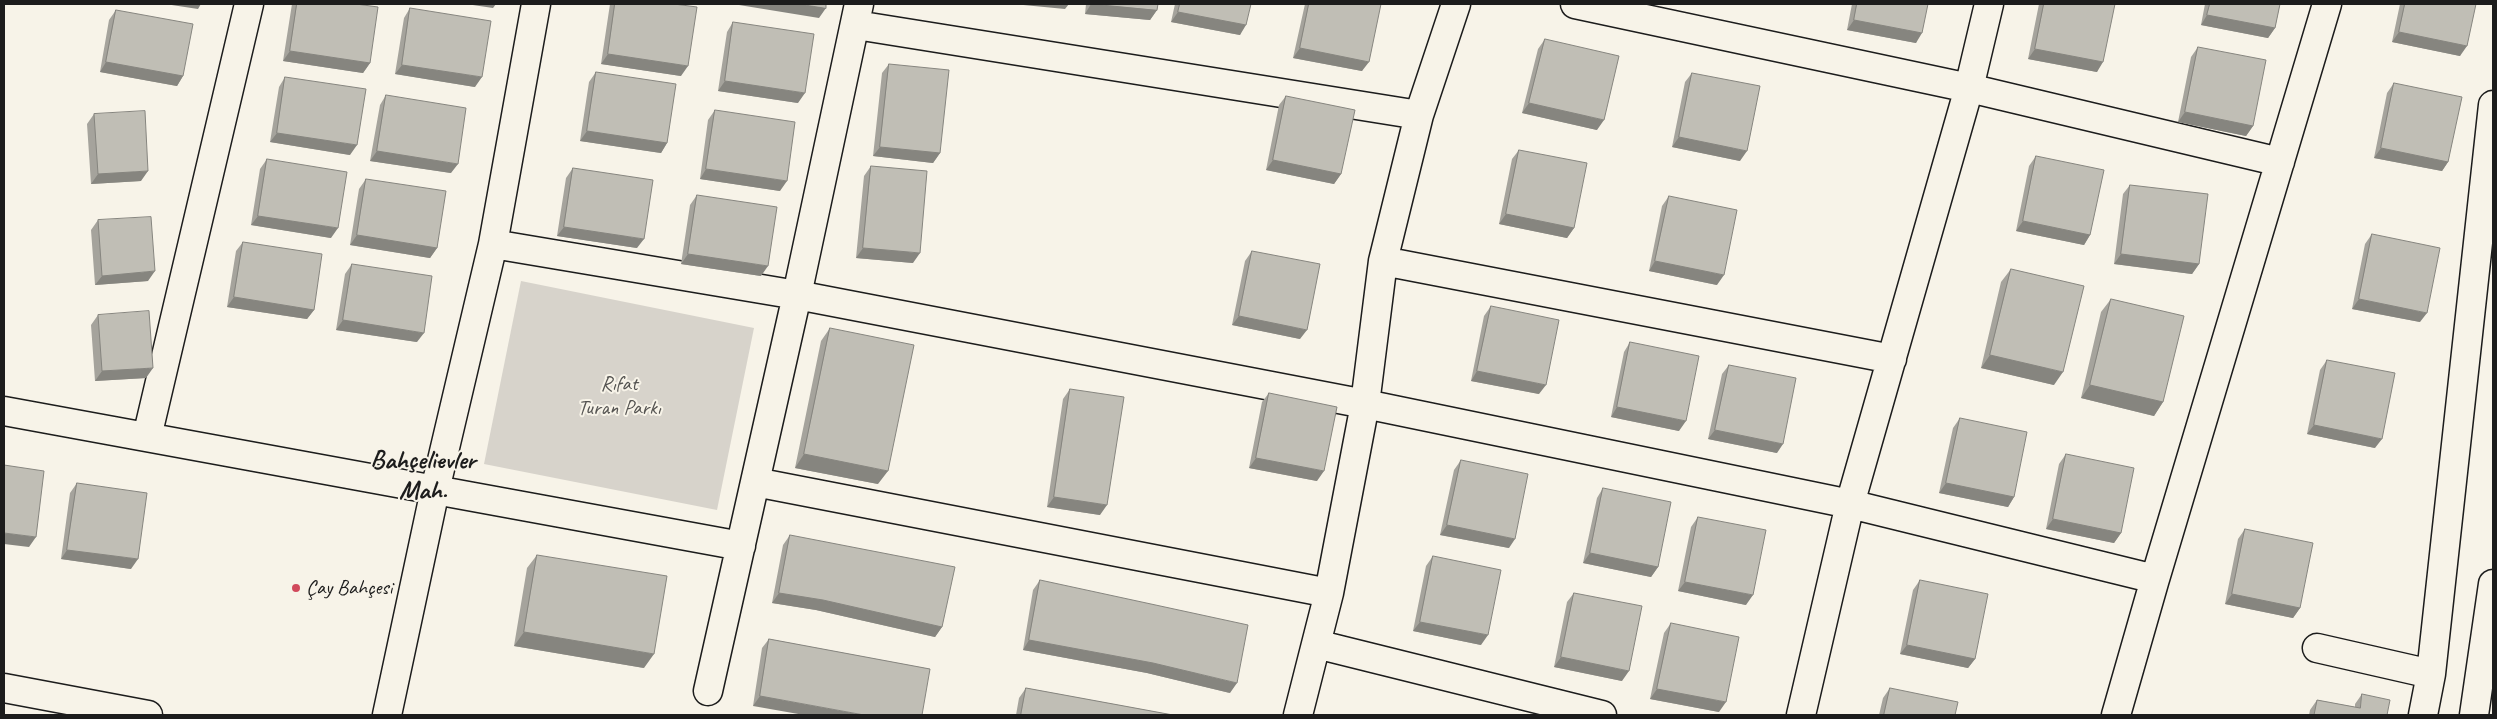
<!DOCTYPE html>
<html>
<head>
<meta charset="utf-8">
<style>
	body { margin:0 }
	#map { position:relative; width:2497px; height:719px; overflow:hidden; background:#f7f3e8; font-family:Caveat,sans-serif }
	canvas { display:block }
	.frame { position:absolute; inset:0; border:5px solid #1c1c1c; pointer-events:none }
</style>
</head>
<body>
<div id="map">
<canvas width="2497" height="719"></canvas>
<div class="frame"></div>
</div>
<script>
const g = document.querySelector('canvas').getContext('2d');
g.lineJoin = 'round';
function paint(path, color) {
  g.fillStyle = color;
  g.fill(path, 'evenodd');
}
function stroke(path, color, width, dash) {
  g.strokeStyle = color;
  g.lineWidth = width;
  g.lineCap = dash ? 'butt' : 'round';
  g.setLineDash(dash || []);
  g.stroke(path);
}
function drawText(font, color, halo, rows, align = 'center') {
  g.font = font + ' Caveat,sans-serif';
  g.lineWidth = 4;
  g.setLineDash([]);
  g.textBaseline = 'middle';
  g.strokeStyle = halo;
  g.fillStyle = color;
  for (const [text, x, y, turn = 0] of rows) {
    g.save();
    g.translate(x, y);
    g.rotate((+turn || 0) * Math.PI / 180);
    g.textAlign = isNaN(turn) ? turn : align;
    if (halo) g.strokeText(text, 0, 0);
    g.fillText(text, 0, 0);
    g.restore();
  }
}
const green = new Path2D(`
	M 521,281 L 754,328 L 717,510 L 484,464 Z`);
const minor = new Path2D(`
	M 859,4 L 797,295 L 1365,404 L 1383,261 L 1419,115 L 1456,4
	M 1575,4 L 1969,88 L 2280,162
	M 856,25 L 1419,115
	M 493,244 L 797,295 L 708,691
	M 1383,261 L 1892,359
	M 4,411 L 741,546
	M 147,437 L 249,4
	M 755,482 L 1329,593
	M 2317,648 L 2431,674
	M 387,715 L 435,490 L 493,244 L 536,4
	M 1298,715 L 1316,644
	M 1602,715 L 1316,644 L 1329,593 L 1365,404 L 1850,504 L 1969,88 L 1989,4
	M 1801,715 L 1850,504 L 2155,579 L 2327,4
	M 2116,715 L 2155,579
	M 2423,715 L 2431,674 L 2493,105
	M 2474,715 L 2493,584`);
const highway = new Path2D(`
	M 4,688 L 148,715`);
const wall = new Path2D(`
	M 292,4 L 356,4 L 370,63 L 363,73 L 283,61 Z
	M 610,4 L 674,4 L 681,76 L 601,64 Z
	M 1086,4 L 1158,4 L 1157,10 L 1150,20 L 1085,14 Z
	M 1175,4 L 1251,4 L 1240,35 L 1171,22 Z
	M 1305,4 L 1381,4 L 1362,71 L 1293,58 Z
	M 1852,4 L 1928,4 L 1916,43 L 1847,30 Z
	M 2039,4 L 2115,4 L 2097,72 L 2028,59 Z
	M 2205,4 L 2280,4 L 2275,28 L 2268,38 L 2201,25 Z
	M 2400,4 L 2476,4 L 2460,56 L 2392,42 Z
	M 410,8 L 475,87 L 395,74 L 404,18 Z
	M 116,10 L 183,76 L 177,86 L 100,72 L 109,20 Z
	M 733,22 L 798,103 L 718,91 L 727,32 Z
	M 1545,39 L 1597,130 L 1522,113 L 1538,49 Z
	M 2198,47 L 2253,126 L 2246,136 L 2178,122 L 2191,57 Z
	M 889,64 L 940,153 L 933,163 L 873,156 L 882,73 Z
	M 596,72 L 667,143 L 661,153 L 580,141 L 589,82 Z
	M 1692,73 L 1740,161 L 1672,147 L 1685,82 Z
	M 285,77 L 350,155 L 270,142 L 279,87 Z
	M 2394,83 L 2448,162 L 2442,171 L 2374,158 L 2387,93 Z
	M 386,95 L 451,173 L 370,161 L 380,105 Z
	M 1286,96 L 1341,174 L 1334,184 L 1266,170 L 1279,105 Z
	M 715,110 L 780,191 L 700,179 L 708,120 Z
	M 94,114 L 141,181 L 91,184 L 87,124 Z
	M 1519,150 L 1574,228 L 1567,238 L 1499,224 L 1512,159 Z
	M 2036,156 L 2090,235 L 2084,245 L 2016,231 L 2029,166 Z
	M 267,159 L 331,238 L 251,225 L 260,169 Z
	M 871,166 L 913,263 L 856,258 L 864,176 Z
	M 573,168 L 637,248 L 557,236 L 566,178 Z
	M 366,179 L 437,248 L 430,258 L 350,245 L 359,189 Z
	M 2130,185 L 2199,264 L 2192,274 L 2114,264 L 2123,194 Z
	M 697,195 L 761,276 L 681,264 L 690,205 Z
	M 1669,196 L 1717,285 L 1649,271 L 1662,206 Z
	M 98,220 L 148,281 L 95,285 L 91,230 Z
	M 2372,234 L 2420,322 L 2352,309 L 2365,244 Z
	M 243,242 L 314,310 L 307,319 L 227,307 L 236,251 Z
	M 1252,251 L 1300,339 L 1232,325 L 1245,261 Z
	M 352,264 L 417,342 L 336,330 L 345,274 Z
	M 2011,269 L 2054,385 L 1981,368 L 2001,282 Z
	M 2111,299 L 2163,402 L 2154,416 L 2081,398 L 2101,312 Z
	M 1491,306 L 1539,394 L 1471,381 L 1484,316 Z
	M 98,315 L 146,378 L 95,381 L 91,325 Z
	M 830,328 L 878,484 L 795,468 L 821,341 Z
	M 1630,342 L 1679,431 L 1611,417 L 1624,352 Z
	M 2327,360 L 2375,448 L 2307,434 L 2320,370 Z
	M 1729,365 L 1777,453 L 1708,439 L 1722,374 Z
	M 1070,389 L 1100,515 L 1047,507 L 1063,399 Z
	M 1269,393 L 1317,481 L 1249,468 L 1262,402 Z
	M 1960,418 L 2014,497 L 2008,507 L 1939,493 L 1953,428 Z
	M 2066,454 L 2121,533 L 2114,543 L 2046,529 L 2059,464 Z
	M 1461,460 L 1509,548 L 1440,535 L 1454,470 Z
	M 77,483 L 131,569 L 61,559 L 70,493 Z
	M 1603,488 L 1658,567 L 1651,577 L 1583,563 L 1597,498 Z
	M 1698,517 L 1746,605 L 1678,591 L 1691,527 Z
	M 2245,529 L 2300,608 L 2293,618 L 2225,604 L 2238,539 Z
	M 790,535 L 942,627 L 935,637 L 816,610 L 772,603 L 783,545 Z
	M 537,555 L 644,668 L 514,646 L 527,568 Z
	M 1433,556 L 1481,645 L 1413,631 L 1426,566 Z
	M 1040,580 L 1230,693 L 1147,673 L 1023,650 L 1033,590 Z
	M 1920,580 L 1975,659 L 1968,668 L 1900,654 L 1913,590 Z
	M 1574,593 L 1622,681 L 1554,667 L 1567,602 Z
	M 1671,623 L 1719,712 L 1650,699 L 1664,633 Z
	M 769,639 L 930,669 L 753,706 L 762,648 Z
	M 1026,688 L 1173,715 L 1016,715 L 1019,698 Z
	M 1890,688 L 1955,715 L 1879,715 L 1883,698 Z
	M 2362,694 L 2387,715 L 2309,715 L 2310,710 L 2317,700 L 2355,707 L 2355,704 Z`);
const shadedWall = new Path2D(`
	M 165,4 L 201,4 L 198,9 Z
	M 466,4 L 496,4 L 493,8 Z
	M 740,4 L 799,4 L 826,8 L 819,18 L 739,5 Z
	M 1013,4 L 1069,4 L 1065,9 Z
	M 1091,4 L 1157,10 L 1150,20 L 1085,14 Z
	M 1178,12 L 1246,25 L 1240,35 L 1171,22 Z
	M 2207,15 L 2275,28 L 2268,38 L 2201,25 Z
	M 1854,20 L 1922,33 L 1916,43 L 1847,30 Z
	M 2399,32 L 2467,46 L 2460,56 L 2392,42 Z
	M 1300,48 L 1369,62 L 1362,71 L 1293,58 Z
	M 2035,49 L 2103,62 L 2097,72 L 2028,59 Z
	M 290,51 L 370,63 L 363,73 L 283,61 Z
	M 608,54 L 688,66 L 681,76 L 601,64 Z
	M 106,62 L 183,76 L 177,86 L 100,72 Z
	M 402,65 L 482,77 L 475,87 L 395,74 Z
	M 725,81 L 805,93 L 798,103 L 718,91 Z
	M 1529,103 L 1604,120 L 1597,130 L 1522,113 Z
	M 2185,112 L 2253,126 L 2246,136 L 2178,122 Z
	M 587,131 L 667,143 L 661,153 L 580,141 Z
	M 277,133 L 357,145 L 350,155 L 270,142 Z
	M 1679,137 L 1747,151 L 1740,161 L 1672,147 Z
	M 880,147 L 940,153 L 933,163 L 873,156 Z
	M 2381,148 L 2448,162 L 2442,171 L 2374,158 Z
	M 377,151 L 458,164 L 451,173 L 370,161 Z
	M 1273,160 L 1341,174 L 1334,184 L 1266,170 Z
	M 706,169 L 787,181 L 780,191 L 700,179 Z
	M 148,171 L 141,181 L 91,184 L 98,174 Z
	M 1506,214 L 1574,228 L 1567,238 L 1499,224 Z
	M 258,216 L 338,228 L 331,238 L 251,225 Z
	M 2023,221 L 2090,235 L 2084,245 L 2016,231 Z
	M 564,227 L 644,239 L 637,248 L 557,236 Z
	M 357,235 L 437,248 L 430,258 L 350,245 Z
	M 863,248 L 920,253 L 913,263 L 856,258 Z
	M 688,254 L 768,266 L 761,276 L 681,264 Z
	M 2121,254 L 2199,264 L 2192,274 L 2114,264 Z
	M 1655,261 L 1724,275 L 1717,285 L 1649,271 Z
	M 155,271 L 148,281 L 95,285 L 102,276 Z
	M 234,297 L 314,310 L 307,319 L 227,307 Z
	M 2359,299 L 2427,313 L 2420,322 L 2352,309 Z
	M 1239,316 L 1307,330 L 1300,339 L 1232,325 Z
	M 343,320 L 424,333 L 417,342 L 336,330 Z
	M 1990,355 L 2063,372 L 2054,385 L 1981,368 Z
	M 153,368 L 146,378 L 95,381 L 102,371 Z
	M 1477,371 L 1546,385 L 1539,394 L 1471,381 Z
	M 2090,385 L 2163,402 L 2154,416 L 2081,398 Z
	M 1617,407 L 1686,421 L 1679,431 L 1611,417 Z
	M 2314,425 L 2382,439 L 2375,448 L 2307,434 Z
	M 1715,430 L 1783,444 L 1777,453 L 1708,439 Z
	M 804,454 L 888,471 L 878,484 L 795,468 Z
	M 1256,458 L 1324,471 L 1317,481 L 1249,468 Z
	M 1946,483 L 2014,497 L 2008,507 L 1939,493 Z
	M 1054,497 L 1107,505 L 1100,515 L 1047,507 Z
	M 2053,519 L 2121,533 L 2114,543 L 2046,529 Z
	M 1447,525 L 1515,539 L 1509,548 L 1440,535 Z
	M 4,533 L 36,537 L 29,547 L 4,544 Z
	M 67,550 L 138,559 L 131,569 L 61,559 Z
	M 1590,553 L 1658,567 L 1651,577 L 1583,563 Z
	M 1685,582 L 1753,595 L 1746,605 L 1678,591 Z
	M 779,593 L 823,600 L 942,627 L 935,637 L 816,610 L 772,603 Z
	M 2232,594 L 2300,608 L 2293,618 L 2225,604 Z
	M 1420,622 L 1488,635 L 1481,645 L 1413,631 Z
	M 524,632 L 654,654 L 644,668 L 514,646 Z
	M 1029,640 L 1153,663 L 1237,683 L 1230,693 L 1147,673 L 1023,650 Z
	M 1907,645 L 1975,659 L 1968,668 L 1900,654 Z
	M 1561,657 L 1629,671 L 1622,681 L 1554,667 Z
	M 1657,689 L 1726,702 L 1719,712 L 1650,699 Z
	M 760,696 L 864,715 L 804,715 L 753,706 Z`);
const building = new Path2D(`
	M 297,4 L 356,4 L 378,7 L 370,63 L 290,51 Z
	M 615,4 L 674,4 L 697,7 L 688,66 L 608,54 Z
	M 799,4 L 826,4 L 826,8 Z
	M 1091,4 L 1158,4 L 1157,10 Z
	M 1180,4 L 1251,4 L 1246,25 L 1178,12 Z
	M 1309,4 L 1381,4 L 1369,62 L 1300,48 Z
	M 1857,4 L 1928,4 L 1922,33 L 1854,20 Z
	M 2044,4 L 2115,4 L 2103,62 L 2035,49 Z
	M 2210,4 L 2280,4 L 2275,28 L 2207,15 Z
	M 2405,4 L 2476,4 L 2467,46 L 2399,32 Z
	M 410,8 L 491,21 L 482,77 L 402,65 Z
	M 116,10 L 193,24 L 183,76 L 106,62 Z
	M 733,22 L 814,34 L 805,93 L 725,81 Z
	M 1545,39 L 1619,56 L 1604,120 L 1529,103 Z
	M 2198,47 L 2266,60 L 2253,126 L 2185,112 Z
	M 889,64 L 949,70 L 940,153 L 880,147 Z
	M 596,72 L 676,84 L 667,143 L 587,131 Z
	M 1692,73 L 1760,86 L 1747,151 L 1679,137 Z
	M 285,77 L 366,89 L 357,145 L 277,133 Z
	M 2394,83 L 2462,97 L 2448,162 L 2381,148 Z
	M 386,95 L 466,108 L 458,164 L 377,151 Z
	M 1286,96 L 1355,110 L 1341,174 L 1273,160 Z
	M 715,110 L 795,122 L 787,181 L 706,169 Z
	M 145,111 L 148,171 L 98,174 L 94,114 Z
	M 1519,150 L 1587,163 L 1574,228 L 1506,214 Z
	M 2036,156 L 2104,170 L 2090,235 L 2023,221 Z
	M 267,159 L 347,172 L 338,228 L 258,216 Z
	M 871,166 L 927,171 L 920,253 L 863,248 Z
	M 573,168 L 653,180 L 644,239 L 564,227 Z
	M 366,179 L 446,191 L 437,248 L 357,235 Z
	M 2130,185 L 2208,194 L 2199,264 L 2121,254 Z
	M 697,195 L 777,207 L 768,266 L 688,254 Z
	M 1669,196 L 1737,210 L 1724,275 L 1655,261 Z
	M 151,217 L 155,271 L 102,276 L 98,220 Z
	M 2372,234 L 2440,248 L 2427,313 L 2359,299 Z
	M 243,242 L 322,254 L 314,310 L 234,297 Z
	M 1252,251 L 1320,264 L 1307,330 L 1239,316 Z
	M 352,264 L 432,276 L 424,333 L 343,320 Z
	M 2011,269 L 2084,286 L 2063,372 L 1990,355 Z
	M 2111,299 L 2184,316 L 2163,402 L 2090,385 Z
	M 1491,306 L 1559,320 L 1546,385 L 1477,371 Z
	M 149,311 L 153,368 L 102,371 L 98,315 Z
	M 830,328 L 914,345 L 888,471 L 804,454 Z
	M 1630,342 L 1699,356 L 1686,421 L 1617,407 Z
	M 2327,360 L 2395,373 L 2382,439 L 2314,425 Z
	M 1729,365 L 1796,378 L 1783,444 L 1715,430 Z
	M 1070,389 L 1124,397 L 1107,505 L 1054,497 Z
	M 1269,393 L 1337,407 L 1324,471 L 1256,458 Z
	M 1960,418 L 2027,432 L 2014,497 L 1946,483 Z
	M 2066,454 L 2134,468 L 2121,533 L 2053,519 Z
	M 1461,460 L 1528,474 L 1515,539 L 1447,525 Z
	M 4,465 L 44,471 L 36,537 L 4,533 Z
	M 77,483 L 147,493 L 138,559 L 67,550 Z
	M 1603,488 L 1671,502 L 1658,567 L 1590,553 Z
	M 1698,517 L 1766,530 L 1753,595 L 1685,582 Z
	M 2245,529 L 2313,543 L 2300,608 L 2232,594 Z
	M 790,535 L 955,567 L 942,627 L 823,600 L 779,593 Z
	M 537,555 L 667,576 L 654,654 L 524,632 Z
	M 1433,556 L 1501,570 L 1488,635 L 1420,622 Z
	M 1040,580 L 1248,625 L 1237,683 L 1153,663 L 1029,640 Z
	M 1920,580 L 1988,594 L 1975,659 L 1907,645 Z
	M 1574,593 L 1642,606 L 1629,671 L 1561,657 Z
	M 1671,623 L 1739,637 L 1726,702 L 1657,689 Z
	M 769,639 L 930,669 L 922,715 L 864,715 L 760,696 Z
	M 1026,688 L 1173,715 L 1021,715 Z
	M 1890,688 L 1958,702 L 1955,715 L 1884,715 Z
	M 2362,694 L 2390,700 L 2387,715 L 2314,715 L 2317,700 L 2360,708 Z`);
const markers = [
	[296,588,5,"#d1495b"]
];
const parkNames = [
	["Rıfat",619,384],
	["Turan Parkı",619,408]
];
const poiNames = [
	["Çay Bahçesi",306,588]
];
const districtNames = [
	["Bahçelievler",423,461],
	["Mah.",423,491]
];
paint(green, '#d7d3cb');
stroke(minor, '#1c1c1c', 31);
stroke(highway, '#1c1c1c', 31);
stroke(minor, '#f7f3e8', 28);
stroke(highway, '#f7f3e8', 28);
paint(wall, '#a5a39c');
paint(shadedWall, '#86857f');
paint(building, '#c0beb5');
stroke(building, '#86857f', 1);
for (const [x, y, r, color] of markers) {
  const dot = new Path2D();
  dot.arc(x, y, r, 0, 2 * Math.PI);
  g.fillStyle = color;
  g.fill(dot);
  stroke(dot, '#f7f3e8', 2);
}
drawText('21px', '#545351', '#f7f3e8', parkNames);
drawText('21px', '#1c1c1c', '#f7f3e8', poiNames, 'left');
drawText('bold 26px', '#1c1c1c', '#f7f3e8', districtNames);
</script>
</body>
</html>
